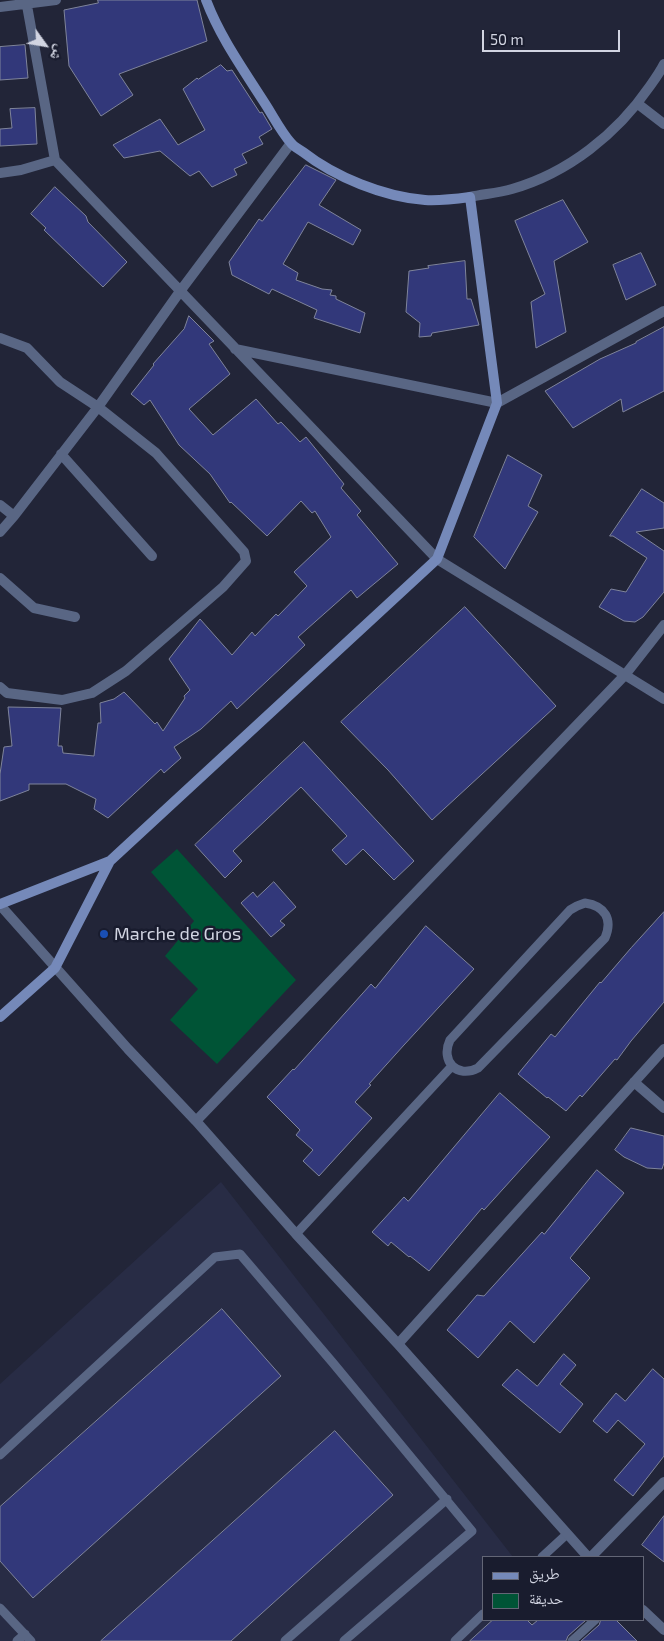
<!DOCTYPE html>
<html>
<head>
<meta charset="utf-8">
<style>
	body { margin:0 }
	#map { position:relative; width:664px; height:1641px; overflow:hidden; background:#222538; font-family:"Exo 2","Noto Naskh Arabic",sans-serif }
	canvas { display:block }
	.legend { position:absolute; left:482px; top:1556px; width:162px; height:65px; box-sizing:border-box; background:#191c2e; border:1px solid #636676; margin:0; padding:6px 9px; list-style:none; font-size:15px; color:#d2d5e2 }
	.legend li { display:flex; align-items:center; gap:10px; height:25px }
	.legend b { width:25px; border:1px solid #636676 }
	.north { position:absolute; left:20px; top:20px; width:50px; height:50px; -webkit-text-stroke:4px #191c2e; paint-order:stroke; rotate:122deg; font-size:14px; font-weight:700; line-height:20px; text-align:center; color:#d2d5e2 }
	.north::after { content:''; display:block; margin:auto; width:18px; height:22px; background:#d2d5e2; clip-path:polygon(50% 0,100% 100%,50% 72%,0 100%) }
	.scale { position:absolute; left:482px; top:30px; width:138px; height:22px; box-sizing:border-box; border:2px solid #d2d5e2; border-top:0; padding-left:6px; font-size:15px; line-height:18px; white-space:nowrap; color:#d2d5e2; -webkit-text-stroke:4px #191c2e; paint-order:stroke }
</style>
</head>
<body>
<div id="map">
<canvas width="664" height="1641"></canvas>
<ul class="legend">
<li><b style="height:6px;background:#7589b9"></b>طريق</li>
<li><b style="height:14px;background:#005436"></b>حديقة</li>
</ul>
<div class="north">ش</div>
<div class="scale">50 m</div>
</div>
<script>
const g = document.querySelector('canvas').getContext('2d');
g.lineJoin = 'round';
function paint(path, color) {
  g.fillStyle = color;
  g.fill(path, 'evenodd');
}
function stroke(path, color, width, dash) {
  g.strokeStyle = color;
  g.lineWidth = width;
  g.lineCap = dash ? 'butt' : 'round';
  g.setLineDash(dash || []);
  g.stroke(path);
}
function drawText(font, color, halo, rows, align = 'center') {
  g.font = font + ' "Exo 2",sans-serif';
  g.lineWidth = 5;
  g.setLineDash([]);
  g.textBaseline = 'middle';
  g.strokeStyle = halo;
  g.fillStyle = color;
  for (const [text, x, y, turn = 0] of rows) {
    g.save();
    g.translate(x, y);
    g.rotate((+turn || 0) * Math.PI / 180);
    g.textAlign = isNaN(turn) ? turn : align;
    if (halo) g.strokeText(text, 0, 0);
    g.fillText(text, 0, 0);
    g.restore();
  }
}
const built = new Path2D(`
	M 221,1182 L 513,1557 L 483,1557 L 483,1620 L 562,1620 L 578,1641 L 0,1641 L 0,1384 Z`);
const green = new Path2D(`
	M 177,849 L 296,980 L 217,1064 L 170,1020 L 198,989 L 165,956 L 194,921 L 151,872 Z`);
const building = new Path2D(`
	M 98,0 L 197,0 L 207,41 L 119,74 L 133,95 L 101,116 L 69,66 L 64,10 L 98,3 Z
	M 25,45 L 28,78 L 0,80 L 0,47 Z
	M 221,65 L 227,71 L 232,70 L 260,113 L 262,112 L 272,129 L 259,137 L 263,144 L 242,154 L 247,163 L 234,169 L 237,175 L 212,187 L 199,171 L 190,176 L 160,151 L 124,158 L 113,145 L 160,119 L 178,145 L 205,130 L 183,89 L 197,78 L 198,79 Z
	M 35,108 L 37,144 L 0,146 L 0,129 L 12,128 L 10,109 Z
	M 306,165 L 336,180 L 319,205 L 361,230 L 353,245 L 308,222 L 283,264 L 298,273 L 296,280 L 322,289 L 332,290 L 330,295 L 336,296 L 336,299 L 365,313 L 360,333 L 314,318 L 317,310 L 272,289 L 269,294 L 232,275 L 229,262 L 259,219 L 262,221 Z
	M 55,187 L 86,216 L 88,222 L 127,262 L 103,287 L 44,230 L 46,228 L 31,214 Z
	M 563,200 L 588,242 L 554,261 L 566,332 L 536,348 L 531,302 L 545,294 L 515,221 Z
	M 641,253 L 656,285 L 626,300 L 613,265 Z
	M 465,261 L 467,299 L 471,299 L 479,325 L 432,333 L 431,336 L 419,337 L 420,323 L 406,312 L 409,271 L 429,268 L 428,266 Z
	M 189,316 L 214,341 L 209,344 L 230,374 L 189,409 L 213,435 L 256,399 L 278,424 L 281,422 L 300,442 L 306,437 L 344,484 L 341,488 L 361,511 L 357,515 L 398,564 L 357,598 L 351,590 L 298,637 L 305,645 L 283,666 L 237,709 L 231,701 L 201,729 L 174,747 L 181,758 L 164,773 L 161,769 L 108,818 L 94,809 L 96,799 L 66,784 L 29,784 L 29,790 L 0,801 L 0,774 L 4,747 L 12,746 L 8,707 L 61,708 L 58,746 L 62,746 L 63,753 L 94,756 L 98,723 L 101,723 L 100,703 L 114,699 L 124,692 L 155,724 L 157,722 L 163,731 L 185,698 L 184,696 L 190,690 L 169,659 L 200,619 L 232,655 L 252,632 L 255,636 L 276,614 L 278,616 L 307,586 L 294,572 L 331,537 L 315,511 L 312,513 L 301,501 L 267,536 L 231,502 L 230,503 L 210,474 L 179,445 L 150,400 L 144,405 L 131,394 L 154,365 L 153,364 L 184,329 Z
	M 664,327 L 664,391 L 623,412 L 621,399 L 573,428 L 545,391 L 600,359 L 636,343 L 636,342 Z
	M 508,455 L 542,475 L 528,506 L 538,512 L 505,569 L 474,537 Z
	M 642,489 L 664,503 L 664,528 L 636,532 L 664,551 L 664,592 L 643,617 L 635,622 L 624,621 L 599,607 L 611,589 L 626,592 L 647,558 L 613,536 L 610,536 Z
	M 465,607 L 556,706 L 432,820 L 388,770 L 341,722 Z
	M 304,742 L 414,861 L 394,880 L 363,849 L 346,865 L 332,850 L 347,836 L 301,787 L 233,851 L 242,861 L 225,878 L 195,845 Z
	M 274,882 L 296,907 L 280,921 L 285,925 L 271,937 L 241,903 L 253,892 L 257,897 Z
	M 664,912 L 664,1002 L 631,1041 L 617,1060 L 615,1059 L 582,1097 L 580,1095 L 566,1111 L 548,1097 L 547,1098 L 518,1074 L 551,1034 L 555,1037 L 600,982 L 601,983 L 631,948 Z
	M 426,926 L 474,969 L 404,1045 L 369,1084 L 371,1085 L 355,1102 L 372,1118 L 319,1176 L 303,1161 L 313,1150 L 296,1135 L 300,1130 L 267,1097 L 293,1069 L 294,1070 L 371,984 L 375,988 Z
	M 500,1093 L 550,1137 L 484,1210 L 482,1208 L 429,1271 L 410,1256 L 409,1257 L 391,1242 L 388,1246 L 372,1232 L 404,1197 L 408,1201 Z
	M 631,1128 L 664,1136 L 664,1163 L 662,1169 L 647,1168 L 624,1157 L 615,1150 Z
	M 597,1170 L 624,1193 L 570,1258 L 590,1278 L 534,1343 L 510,1321 L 478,1358 L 447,1330 L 477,1295 L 484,1296 L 542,1232 L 544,1234 Z
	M 222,1309 L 281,1376 L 33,1598 L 0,1561 L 0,1507 Z
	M 564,1354 L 576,1365 L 560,1384 L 583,1404 L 560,1433 L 502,1385 L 517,1369 L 537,1386 Z
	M 653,1369 L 664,1379 L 664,1456 L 633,1496 L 614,1480 L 645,1444 L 618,1420 L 607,1433 L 593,1421 L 616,1393 L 625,1401 Z
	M 335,1431 L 393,1495 L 231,1641 L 101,1641 Z
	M 664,1516 L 664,1562 L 642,1545 Z
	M 493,1620 L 527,1620 L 532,1625 L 538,1620 L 586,1620 L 568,1636 L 566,1641 L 470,1641 Z
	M 601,1620 L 616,1620 L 637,1641 L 581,1641 L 599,1625 Z`);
const lane = new Path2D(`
	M 585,903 C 605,906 613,919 605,938 L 478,1068 C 457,1079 440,1061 450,1040 L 570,910 L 577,906 Z
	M 296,1234 L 452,1066
	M 0,1455 L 215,1257 L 240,1254 L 333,1363 L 472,1531 L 344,1641
	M 542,1557 L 567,1534
	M 0,1608 L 31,1641
	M 17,1641 L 25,1634
	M 285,1641 L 447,1499
	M 455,1641 L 483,1614
	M 572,1641 L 595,1620`);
const street = new Path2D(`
	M 26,0 L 55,160 L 437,559 L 664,699
	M 0,7 L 56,0
	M 638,104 L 664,124
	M 0,173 L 21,170 L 55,160
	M 470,197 C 484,194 498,193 512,189 C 568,173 617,134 650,86 C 655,79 660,72 664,64
	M 0,338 L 27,348 L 60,382 L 98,407 L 156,453 L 244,552 L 246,561 L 223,587 L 126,671 L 92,693 L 62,700 L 7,693 L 0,687
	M 235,349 L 497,403 L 664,311
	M 61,454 L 152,556
	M 0,505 L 14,516
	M 0,532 L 14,516 L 98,407 L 181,290 L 291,143
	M 0,578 L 34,608 L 75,617
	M 0,905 L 128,1049 L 196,1121 L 296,1234 L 398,1344 L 588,1557
	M 634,1082 L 664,1108
	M 196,1121 L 625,675 L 664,625
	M 398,1344 L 664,1049
	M 591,1557 L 664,1482
	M 643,1610 L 664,1630`);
const secondary = new Path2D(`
	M 0,904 L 110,861
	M 0,1017 L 55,968 L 110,861 L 437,559 L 497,403 L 470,197 C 455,199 440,201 425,200 C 384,197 335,177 303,152 C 299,149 294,147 291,143 C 281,132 272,114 264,102 C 243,69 220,37 206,0`);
const markers = [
	[104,934,5,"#1a4fb4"]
];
const poiNames = [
	["Marche de Gros",114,934]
];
paint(built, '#282c45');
paint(green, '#005436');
paint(building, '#32387a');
stroke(building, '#7f849b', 1);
stroke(lane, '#596684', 9);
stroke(street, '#596684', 10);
stroke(secondary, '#7589b9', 10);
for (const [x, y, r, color] of markers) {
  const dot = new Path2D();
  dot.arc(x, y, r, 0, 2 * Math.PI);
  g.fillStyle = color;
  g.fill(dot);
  stroke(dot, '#191c2e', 2);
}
drawText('18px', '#d2d5e2', '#191c2e', poiNames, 'left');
</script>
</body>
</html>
